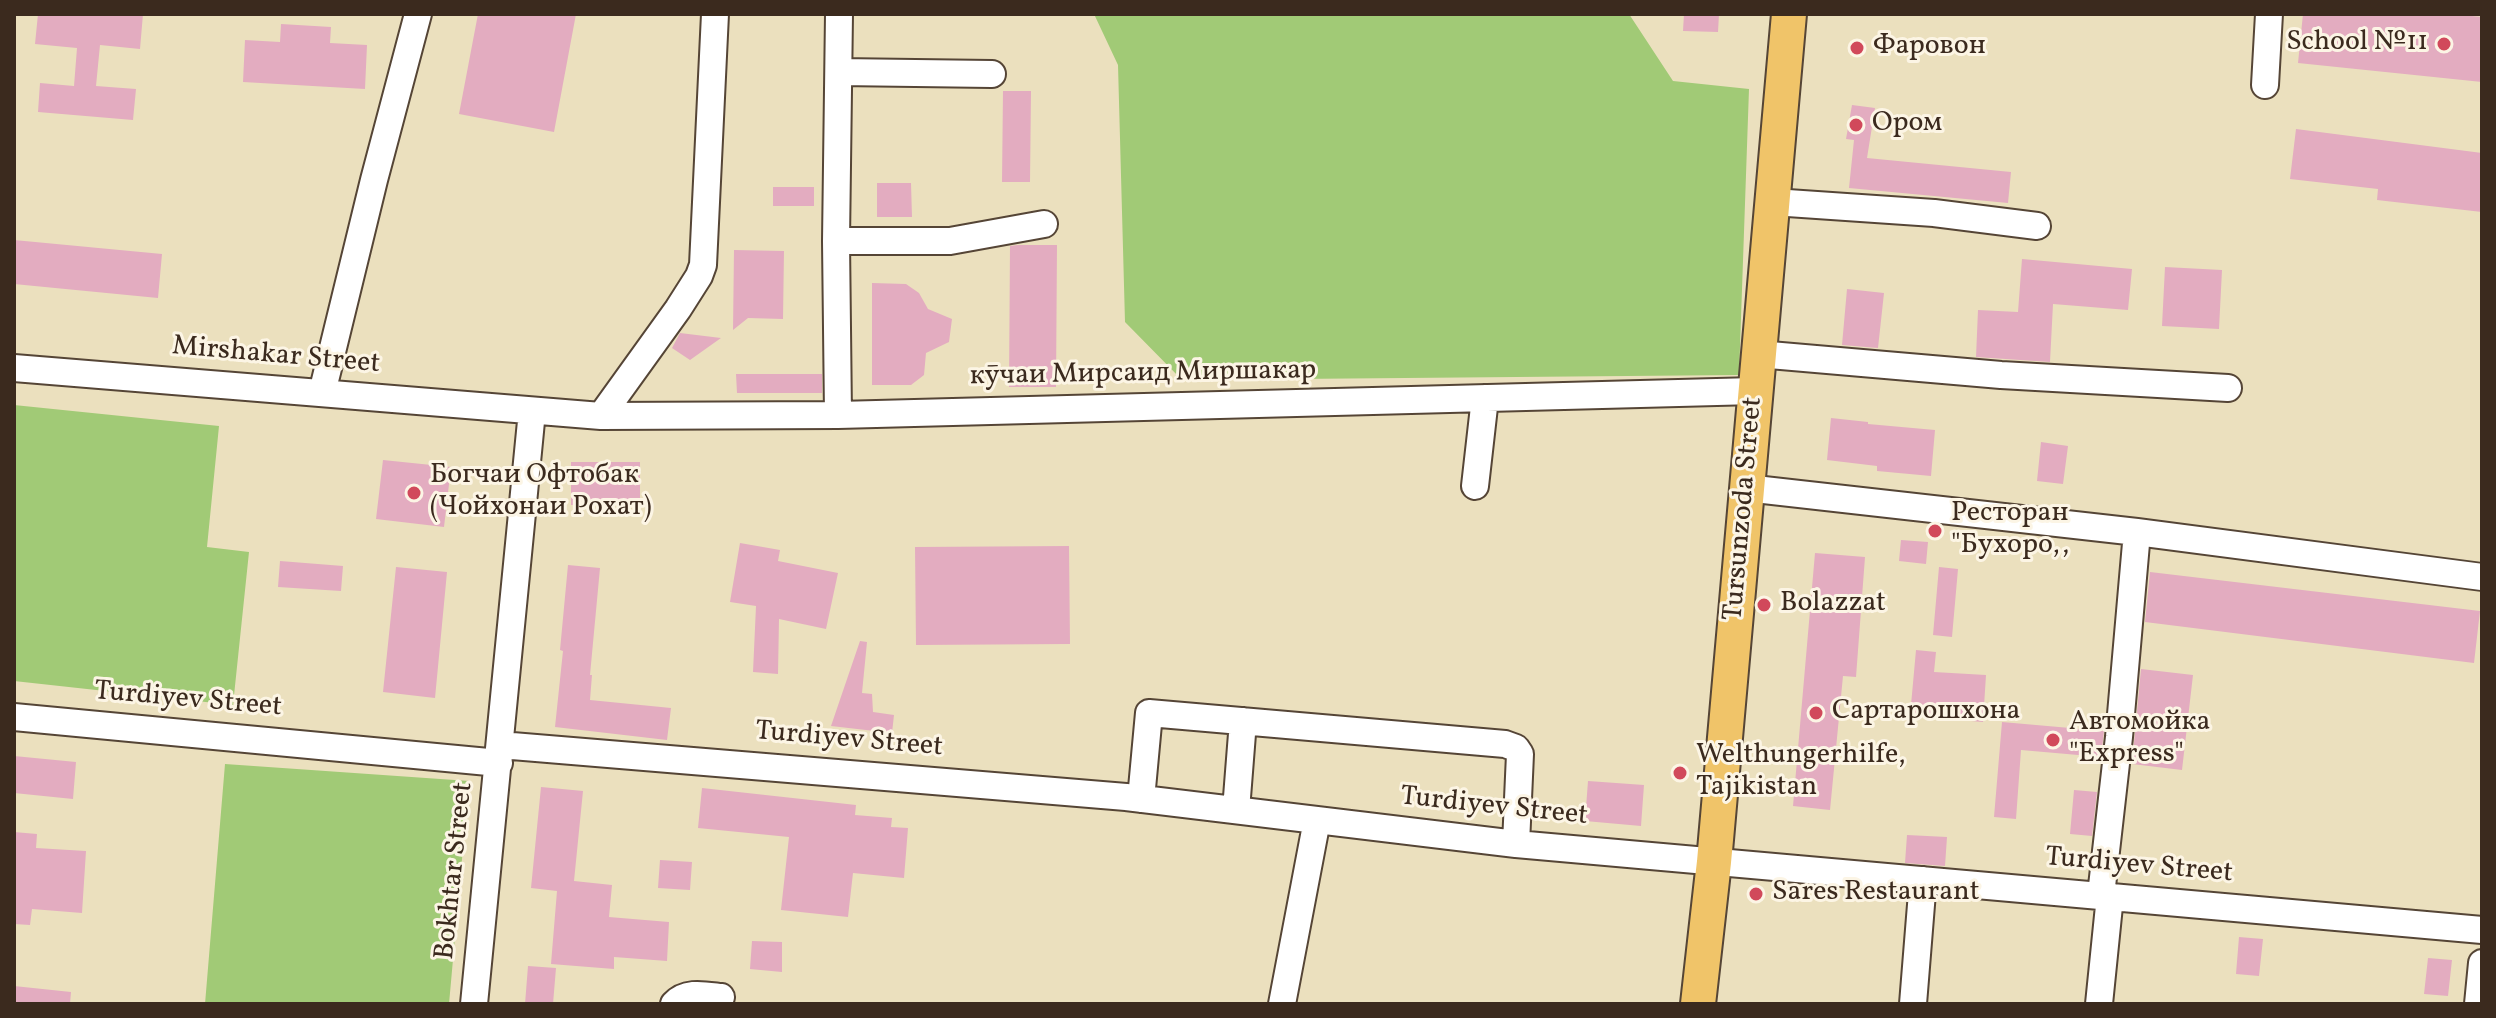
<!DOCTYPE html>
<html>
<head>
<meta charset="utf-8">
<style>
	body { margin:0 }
	#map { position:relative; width:2496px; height:1018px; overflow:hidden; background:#ebe0be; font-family:Vollkorn,serif }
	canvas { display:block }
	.frame { position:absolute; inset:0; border:16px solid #3b2a1e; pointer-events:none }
</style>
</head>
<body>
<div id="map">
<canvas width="2496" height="1018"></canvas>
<div class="frame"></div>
</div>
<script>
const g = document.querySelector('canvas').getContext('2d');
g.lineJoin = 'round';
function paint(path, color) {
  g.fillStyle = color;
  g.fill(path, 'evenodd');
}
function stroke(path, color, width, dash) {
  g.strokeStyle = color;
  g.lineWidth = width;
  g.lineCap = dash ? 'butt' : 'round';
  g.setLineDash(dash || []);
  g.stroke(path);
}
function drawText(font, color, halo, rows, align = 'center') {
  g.font = font + ' Vollkorn,serif';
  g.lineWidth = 6;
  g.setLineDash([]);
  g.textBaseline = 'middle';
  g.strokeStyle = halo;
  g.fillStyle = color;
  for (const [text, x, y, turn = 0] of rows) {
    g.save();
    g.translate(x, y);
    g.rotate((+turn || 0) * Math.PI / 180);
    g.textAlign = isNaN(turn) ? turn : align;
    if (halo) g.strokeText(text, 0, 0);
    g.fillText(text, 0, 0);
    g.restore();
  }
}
const green = new Path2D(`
	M 1094,14 L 1629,14 L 1673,81 L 1749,89 L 1739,375 L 1182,380 L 1125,322 L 1118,65 Z
	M 14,405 L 219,426 L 207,547 L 249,552 L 233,705 L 14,681 Z
	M 225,764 L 469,781 L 449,1004 L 205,1004 Z`);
const building = new Path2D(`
	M 38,14 L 143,14 L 140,49 L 100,45 L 96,86 L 136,89 L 133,120 L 38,112 L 40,83 L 74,86 L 77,48 L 35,44 Z
	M 478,14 L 576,14 L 554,132 L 459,114 Z
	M 1684,14 L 1719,14 L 1718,32 L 1683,31 Z
	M 2303,14 L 2452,14 L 2482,17 L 2482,82 L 2298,63 Z
	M 281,24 L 331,27 L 330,43 L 367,45 L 365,89 L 243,82 L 245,40 L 280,42 Z
	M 1003,91 L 1031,91 L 1030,182 L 1002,182 Z
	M 1852,105 L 1875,108 L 1867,158 L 2011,172 L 2008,203 L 1849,188 L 1854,140 L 1846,139 Z
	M 2296,129 L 2482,153 L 2482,212 L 2377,200 L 2378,189 L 2290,179 Z
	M 877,183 L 911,183 L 912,217 L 877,217 Z
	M 773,187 L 814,187 L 814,206 L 773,206 Z
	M 14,240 L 162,254 L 158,298 L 14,284 Z
	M 1018,245 L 1057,245 L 1056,387 L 1009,387 L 1010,246 Z
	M 734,250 L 784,251 L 783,319 L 748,318 L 733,330 Z
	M 2022,259 L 2132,269 L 2128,310 L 2053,304 L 2050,362 L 1976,357 L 1978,310 L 2018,312 Z
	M 2165,267 L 2222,270 L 2219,329 L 2162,326 Z
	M 872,283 L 906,284 L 919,293 L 928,309 L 952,319 L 949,342 L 926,353 L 924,375 L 911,385 L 872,385 Z
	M 1847,289 L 1884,293 L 1878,348 L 1842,345 Z
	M 680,333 L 721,338 L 690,360 L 672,348 Z
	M 736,374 L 822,374 L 822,393 L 737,393 Z
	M 1831,418 L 1868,422 L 1868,424 L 1935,430 L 1931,476 L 1877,471 L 1877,466 L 1827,460 Z
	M 2041,442 L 2068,446 L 2063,484 L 2037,481 Z
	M 383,460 L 451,467 L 444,527 L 376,519 Z
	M 571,462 L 640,462 L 640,505 L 571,505 Z
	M 1901,540 L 1928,542 L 1926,564 L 1899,561 Z
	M 740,543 L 780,550 L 778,561 L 838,573 L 826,629 L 779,619 L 778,674 L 753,672 L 756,606 L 730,602 Z
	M 1069,546 L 1070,644 L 916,645 L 915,547 Z
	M 1815,553 L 1865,557 L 1856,677 L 1843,676 L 1830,810 L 1793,806 Z
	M 280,561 L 343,566 L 341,591 L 278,587 Z
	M 568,565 L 600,568 L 590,675 L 592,675 L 590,700 L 671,708 L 667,740 L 555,727 L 563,651 L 560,650 Z
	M 396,567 L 447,572 L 435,698 L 383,692 Z
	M 1939,567 L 1958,569 L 1952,637 L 1933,635 Z
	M 2150,572 L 2480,611 L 2474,663 L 2145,622 Z
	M 860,641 L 867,642 L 862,693 L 872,694 L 873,712 L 894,715 L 892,733 L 831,726 Z
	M 1916,650 L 1936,652 L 1934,672 L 1986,675 L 1983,722 L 1910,716 Z
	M 2141,669 L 2193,675 L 2182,770 L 2132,764 Z
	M 2002,722 L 2104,731 L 2101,757 L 2021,750 L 2016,819 L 1994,817 Z
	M 14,756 L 76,762 L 73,799 L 14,793 Z
	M 1588,781 L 1644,785 L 1641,826 L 1585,821 Z
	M 541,787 L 583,791 L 574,881 L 612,885 L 609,917 L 669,922 L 667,961 L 614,957 L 614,969 L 551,964 L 557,891 L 531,888 Z
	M 702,788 L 856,805 L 855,815 L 892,818 L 891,827 L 908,828 L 904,878 L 853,873 L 848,917 L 781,910 L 789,837 L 698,828 Z
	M 2074,790 L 2097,792 L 2092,836 L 2070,834 Z
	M 14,832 L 37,834 L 36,848 L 86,851 L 82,913 L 32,909 L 30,925 L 14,924 Z
	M 1907,835 L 1947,837 L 1945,866 L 1905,863 Z
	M 660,860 L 692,862 L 690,890 L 658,888 Z
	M 2239,937 L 2263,939 L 2259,976 L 2236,974 Z
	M 752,941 L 782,942 L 782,972 L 750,969 Z
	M 2428,958 L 2452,960 L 2448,996 L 2424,994 Z
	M 528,966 L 556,968 L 553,1004 L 525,1004 Z
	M 14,986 L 71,992 L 70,1004 L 14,1004 Z`);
const minor = new Path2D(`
	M 839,72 L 992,74
	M 2265,85 L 2269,14
	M 1773,202 L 1934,213 L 2037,226
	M 836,241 L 950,241 L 1044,224
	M 1758,354 L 2001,375 L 2228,388
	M 14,368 L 601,416 L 838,415 L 1755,391
	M 322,393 L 374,180 L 418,14
	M 838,415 L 836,241 L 839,14
	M 601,416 L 678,309 L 699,276 L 703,265 L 715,14
	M 1475,486 L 1485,398
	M 1746,488 L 2137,532 L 2482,577
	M 14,717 L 499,763
	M 500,745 L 1126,797 L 1516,844 L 2482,930
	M 1141,799 L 1149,713 L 1505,744 L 1516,748 L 1520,754 L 1516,844
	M 1236,810 L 1243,721
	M 2101,895 L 2119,737 L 2137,532
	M 474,1004 L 532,411
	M 674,1004 C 686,991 704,995 721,997
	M 1282,1004 L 1317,820
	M 1913,1004 L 1923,880
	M 2099,1004 L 2110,896
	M 2478,1004 L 2482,963`);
const major = new Path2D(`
	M 1698,1004 L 1714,862 L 1789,14`);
const markers = [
	[2444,44,8,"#d1495b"],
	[1857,48,8,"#d1495b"],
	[1856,125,8,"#d1495b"],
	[414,493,8,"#d1495b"],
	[1935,531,8,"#d1495b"],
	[1764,605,8,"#d1495b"],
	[1816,713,8,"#d1495b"],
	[2053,740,8,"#d1495b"],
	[1680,773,8,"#d1495b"],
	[1756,894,8,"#d1495b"]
];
const poiNames = [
	["School №11",2428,44,"right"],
	["Фаровон",1873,48],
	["Ором",1872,125],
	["Богчаи Офтобак",430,477],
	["(Чойхонаи Рохат)",430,509],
	["Ресторан",1951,515],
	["\"Бухоро,,",1951,547],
	["Bolazzat",1780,605],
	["Сартарошхона",1832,713],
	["Автомойка",2069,724],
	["\"Express\"",2069,756],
	["Welthungerhilfe,",1696,757],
	["Tajikistan",1696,789],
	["Sares Restaurant",1772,894]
];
const streetNames = [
	["Mirshakar Street",276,357,5],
	["кӯчаи Мирсаид Миршакар",1143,375,-1],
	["Tursunzoda Street",1745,509,-85],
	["Turdiyev Street",188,701,5],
	["Turdiyev Street",849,741,5],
	["Turdiyev Street",1494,808,6],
	["Turdiyev Street",2139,867,5],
	["Bokhtar Street",456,871,-84]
];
paint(green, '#a1ca76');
paint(building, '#e3acc0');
stroke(minor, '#554536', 30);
stroke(major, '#554536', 38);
stroke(minor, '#fff', 26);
stroke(major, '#f0c469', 34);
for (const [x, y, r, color] of markers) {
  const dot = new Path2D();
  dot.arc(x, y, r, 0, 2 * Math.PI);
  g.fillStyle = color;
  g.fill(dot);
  stroke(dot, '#fcf5e5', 3);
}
drawText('28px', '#3b2a1e', '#fcf5e5', poiNames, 'left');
drawText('28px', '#3b2a1e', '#fcf5e5', streetNames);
</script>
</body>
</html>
